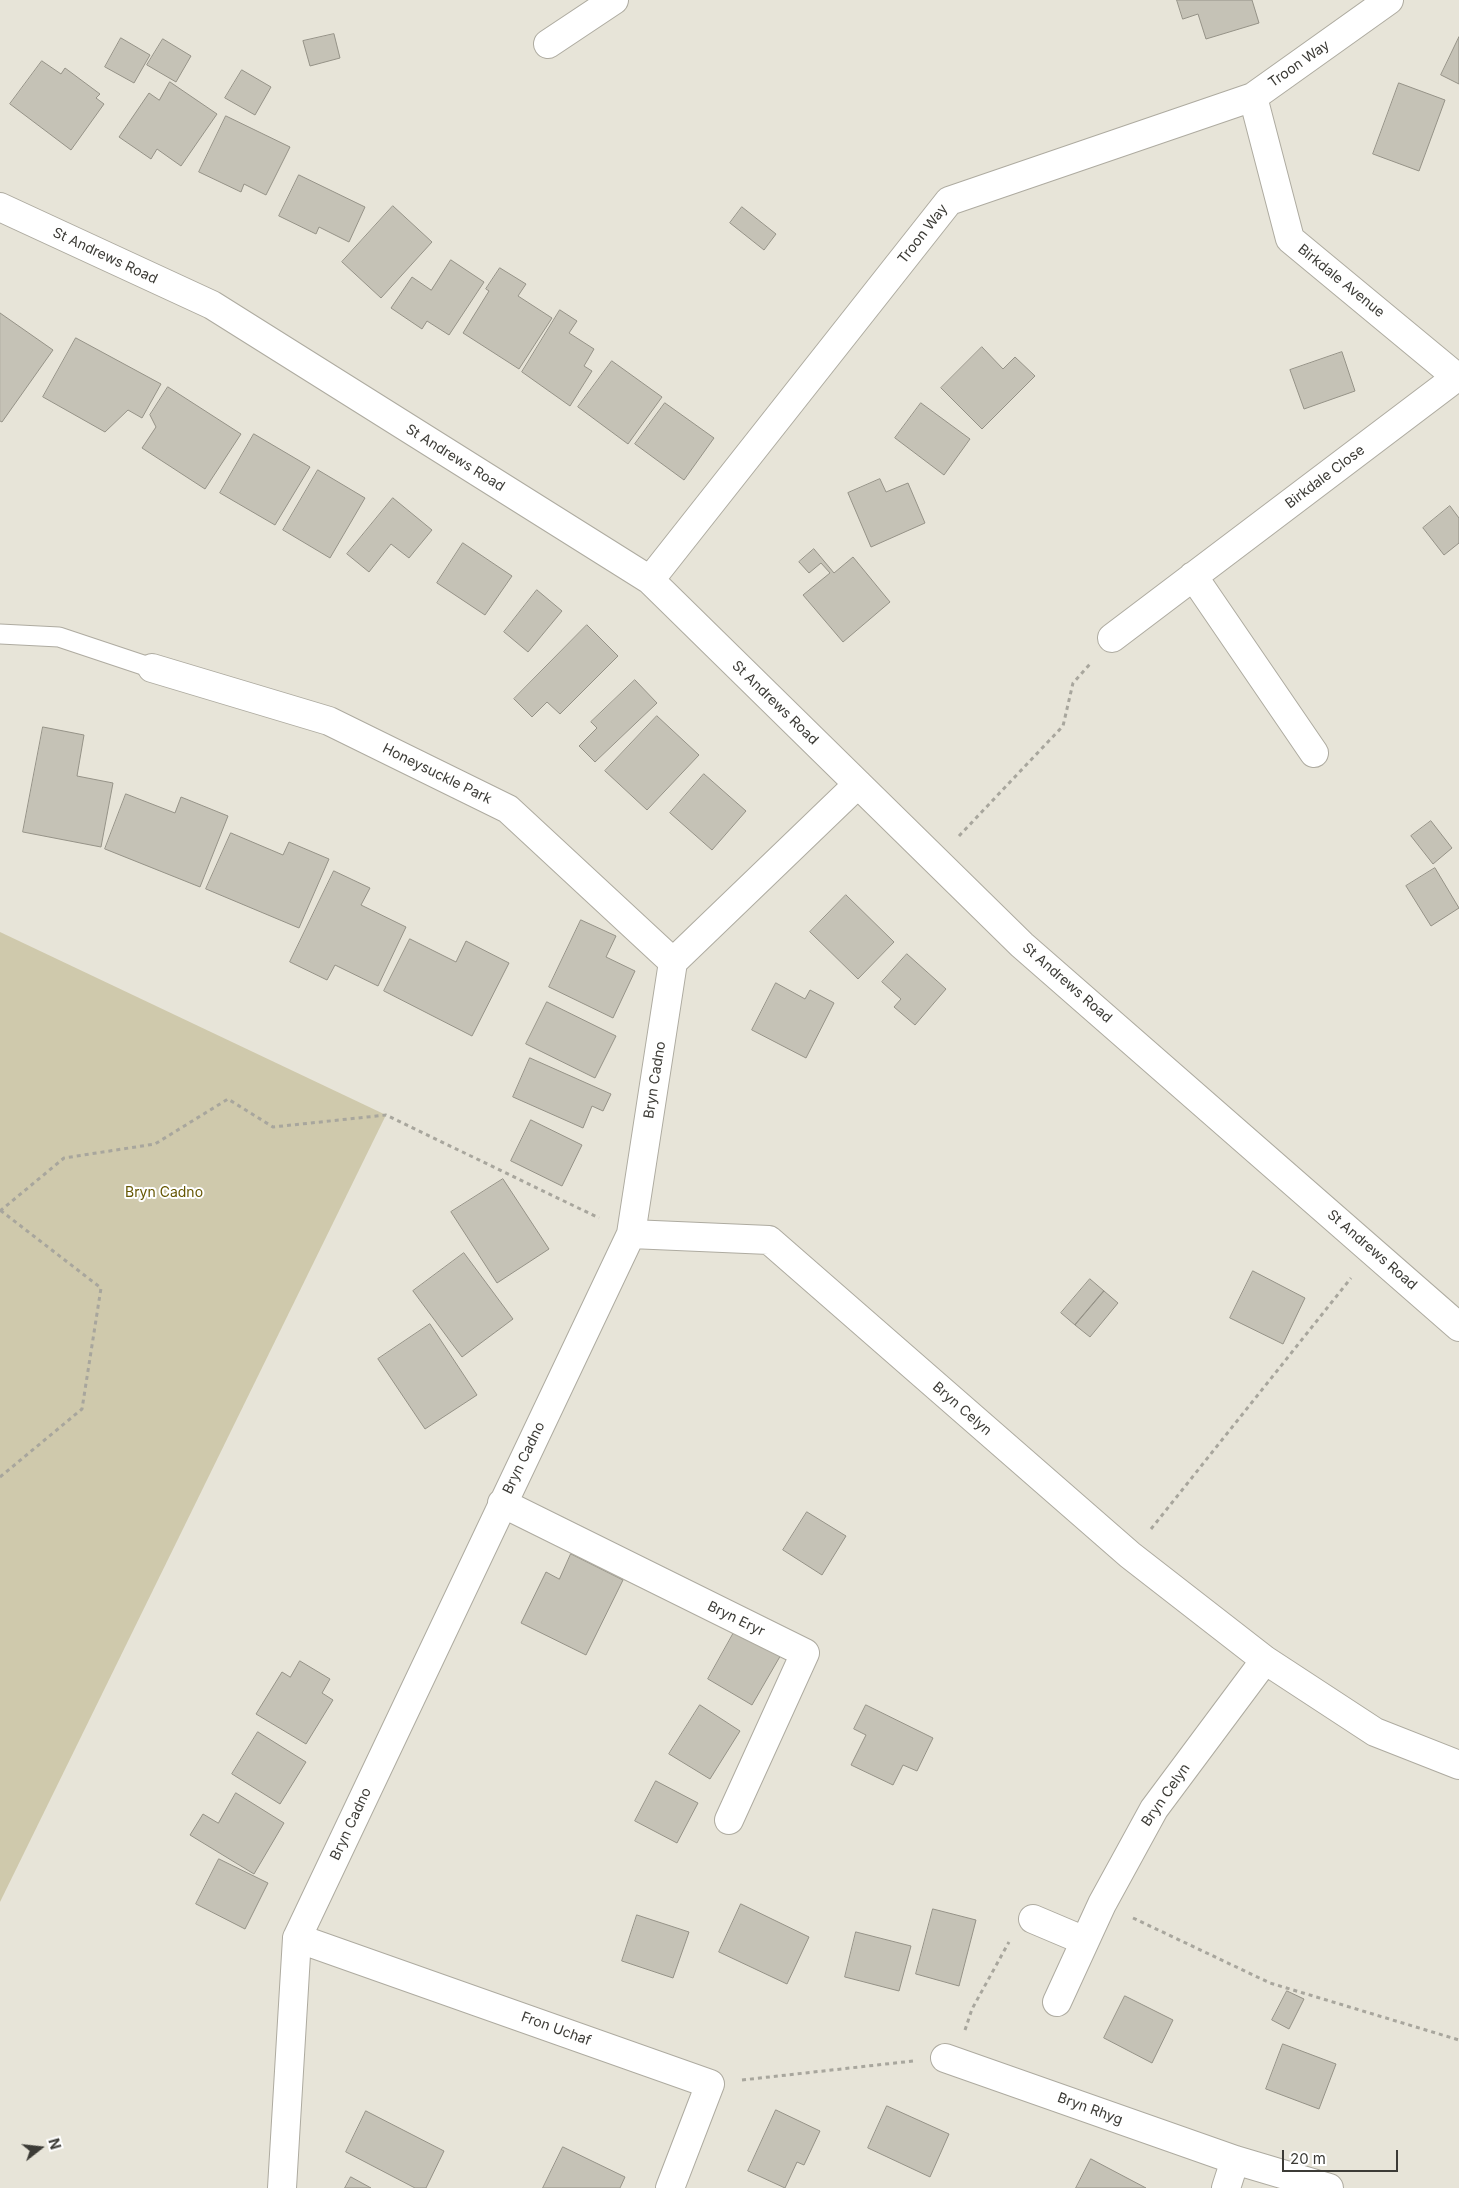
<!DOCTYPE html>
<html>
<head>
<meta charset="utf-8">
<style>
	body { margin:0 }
	#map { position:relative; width:1459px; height:2188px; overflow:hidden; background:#e7e4d8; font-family:Inter,sans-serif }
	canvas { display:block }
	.north { position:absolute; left:15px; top:2123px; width:50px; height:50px; -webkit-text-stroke:4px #fff; paint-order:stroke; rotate:74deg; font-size:14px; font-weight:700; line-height:20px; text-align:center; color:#3c3b36 }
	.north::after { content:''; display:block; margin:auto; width:18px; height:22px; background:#3c3b36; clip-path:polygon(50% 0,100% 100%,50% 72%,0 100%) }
	.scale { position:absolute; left:1282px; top:2150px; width:116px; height:22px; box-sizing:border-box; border:2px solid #3c3b36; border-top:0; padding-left:6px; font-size:15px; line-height:18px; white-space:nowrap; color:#3c3b36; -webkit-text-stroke:4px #fff; paint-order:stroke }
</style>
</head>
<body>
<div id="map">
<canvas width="1459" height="2188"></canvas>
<div class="north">N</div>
<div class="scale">20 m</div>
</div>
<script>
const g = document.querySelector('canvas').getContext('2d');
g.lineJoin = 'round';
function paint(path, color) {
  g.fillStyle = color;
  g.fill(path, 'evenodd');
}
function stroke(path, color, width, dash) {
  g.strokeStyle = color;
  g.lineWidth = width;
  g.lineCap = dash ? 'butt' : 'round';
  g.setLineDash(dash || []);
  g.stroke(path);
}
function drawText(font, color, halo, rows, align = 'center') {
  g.font = font + ' Inter,sans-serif';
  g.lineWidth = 4;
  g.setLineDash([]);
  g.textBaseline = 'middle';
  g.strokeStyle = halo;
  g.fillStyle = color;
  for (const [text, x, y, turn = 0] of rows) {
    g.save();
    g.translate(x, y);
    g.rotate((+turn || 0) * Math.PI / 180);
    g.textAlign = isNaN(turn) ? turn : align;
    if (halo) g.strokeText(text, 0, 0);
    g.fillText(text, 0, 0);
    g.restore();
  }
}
const green = new Path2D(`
	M 0,932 L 386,1115 L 0,1902 Z`);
const building = new Path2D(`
	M 1177,0 L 1252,0 L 1259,23 L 1206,39 L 1198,14 L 1183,19 Z
	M 334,34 L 340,58 L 310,66 L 303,41 Z
	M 1459,37 L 1459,84 L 1441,75 Z
	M 121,38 L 150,55 L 134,83 L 105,67 Z
	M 163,39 L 191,56 L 176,82 L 147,65 Z
	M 42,61 L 61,74 L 65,68 L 100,94 L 96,98 L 104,104 L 71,150 L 10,104 Z
	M 242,70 L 271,87 L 255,115 L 225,98 Z
	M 170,82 L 217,114 L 181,166 L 157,149 L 151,159 L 119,137 L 149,93 L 159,100 Z
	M 1399,83 L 1445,100 L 1419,171 L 1373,154 Z
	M 226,116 L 290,147 L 266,195 L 244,184 L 241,192 L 199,172 Z
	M 299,175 L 365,207 L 349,242 L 319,227 L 316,234 L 279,216 Z
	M 393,206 L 432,242 L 381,298 L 342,262 Z
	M 742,207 L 776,234 L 764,250 L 730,223 Z
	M 451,260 L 484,282 L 449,335 L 427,321 L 422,329 L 391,308 L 412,277 L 431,290 Z
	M 500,268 L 526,284 L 518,296 L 552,318 L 519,369 L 463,333 L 489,291 L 486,289 Z
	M 560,310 L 577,321 L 569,333 L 594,349 L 584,366 L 592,371 L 570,406 L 522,372 Z
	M 0,313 L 53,350 L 2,422 L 0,421 Z
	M 76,338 L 161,384 L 142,418 L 128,410 L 105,432 L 43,397 Z
	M 982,347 L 1003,369 L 1015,357 L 1035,376 L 982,429 L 941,388 Z
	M 1342,352 L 1355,391 L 1304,409 L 1290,370 Z
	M 612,361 L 662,397 L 628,444 L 578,407 Z
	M 168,387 L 241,434 L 205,489 L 142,448 L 156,427 L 150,415 Z
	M 665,403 L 714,438 L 684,480 L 635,444 Z
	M 921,403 L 970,439 L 944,475 L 895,438 Z
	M 254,434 L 310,467 L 275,525 L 220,493 Z
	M 318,470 L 365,498 L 330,558 L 283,530 Z
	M 880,479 L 886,492 L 908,483 L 925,523 L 871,547 L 848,493 Z
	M 393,498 L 432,530 L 409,558 L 391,544 L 369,572 L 347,554 Z
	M 1450,506 L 1459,518 L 1459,543 L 1444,555 L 1423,528 Z
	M 463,543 L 512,576 L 485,615 L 437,583 Z
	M 814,549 L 834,573 L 853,557 L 890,602 L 843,642 L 803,595 L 830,573 L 821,563 L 809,573 L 799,562 Z
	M 537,590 L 562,611 L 528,652 L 504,632 Z
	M 587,625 L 618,656 L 560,714 L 547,702 L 532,717 L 514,699 Z
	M 635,680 L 657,703 L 595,762 L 579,746 L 597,728 L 591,722 Z
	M 657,716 L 699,755 L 647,810 L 605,771 Z
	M 43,727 L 84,735 L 77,776 L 113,783 L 101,847 L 23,832 Z
	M 704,774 L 746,811 L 712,850 L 670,813 Z
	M 126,794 L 175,813 L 181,797 L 228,816 L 200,887 L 105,849 Z
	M 1431,821 L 1452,848 L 1433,864 L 1411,836 Z
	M 231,833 L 283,855 L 289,842 L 329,859 L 299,928 L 206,889 Z
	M 1435,868 L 1459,908 L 1431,926 L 1406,886 Z
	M 334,871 L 370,888 L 361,905 L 406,927 L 378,986 L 335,965 L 327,980 L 290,962 Z
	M 846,895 L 894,942 L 858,979 L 810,932 Z
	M 581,920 L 616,936 L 606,957 L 635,971 L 613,1018 L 549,987 Z
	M 410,939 L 456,962 L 466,941 L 509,963 L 472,1036 L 384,991 Z
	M 907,954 L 946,989 L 915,1025 L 894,1007 L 901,999 L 882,982 Z
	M 776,983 L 805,999 L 810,990 L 834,1003 L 806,1058 L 752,1030 Z
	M 547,1002 L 616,1036 L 595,1078 L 526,1044 Z
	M 530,1058 L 611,1094 L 603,1111 L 592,1106 L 583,1128 L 513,1097 Z
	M 531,1120 L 582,1145 L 562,1186 L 511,1161 Z
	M 503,1179 L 549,1249 L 497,1283 L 451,1212 Z
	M 464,1253 L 513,1319 L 462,1357 L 413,1291 Z
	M 1253,1271 L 1305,1298 L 1283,1344 L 1230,1318 Z
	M 1090,1279 L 1104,1291 L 1075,1325 L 1061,1313 Z
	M 1104,1291 L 1118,1303 L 1090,1337 L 1075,1325 Z
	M 430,1324 L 477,1395 L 425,1429 L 378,1359 Z
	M 807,1512 L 846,1536 L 822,1575 L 783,1550 Z
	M 571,1554 L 623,1580 L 586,1655 L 521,1623 L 546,1572 L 559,1579 Z
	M 737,1627 L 782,1653 L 752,1705 L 708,1679 Z
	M 300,1661 L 330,1679 L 322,1693 L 333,1700 L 306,1744 L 256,1714 L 282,1672 L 290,1677 Z
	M 700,1705 L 740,1731 L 710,1779 L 669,1754 Z
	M 866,1705 L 933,1738 L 917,1771 L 903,1765 L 893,1785 L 851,1765 L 866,1735 L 854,1729 Z
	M 258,1732 L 306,1762 L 280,1804 L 232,1774 Z
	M 656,1781 L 698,1803 L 677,1843 L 635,1821 Z
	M 236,1793 L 284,1823 L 254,1874 L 190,1835 L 203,1814 L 218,1823 Z
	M 219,1859 L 268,1883 L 245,1929 L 196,1904 Z
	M 741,1904 L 809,1937 L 787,1984 L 719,1952 Z
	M 933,1909 L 976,1920 L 959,1986 L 916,1974 Z
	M 637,1915 L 689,1932 L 673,1978 L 622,1961 Z
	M 856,1932 L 911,1946 L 899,1991 L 845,1977 Z
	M 1287,1991 L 1304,1999 L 1289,2029 L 1272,2020 Z
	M 1125,1996 L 1173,2020 L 1152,2063 L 1104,2038 Z
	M 1283,2044 L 1336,2064 L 1319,2109 L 1266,2089 Z
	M 887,2106 L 949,2134 L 930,2177 L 868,2148 Z
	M 776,2110 L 820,2131 L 804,2165 L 797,2162 L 785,2188 L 748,2171 Z
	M 366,2111 L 444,2151 L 426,2188 L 415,2188 L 346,2152 Z
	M 563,2147 L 625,2177 L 620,2188 L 543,2188 Z
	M 1091,2159 L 1146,2188 L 1076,2188 Z
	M 351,2177 L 371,2188 L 345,2188 Z`);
const path = new Path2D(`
	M 959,836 L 1063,726 L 1073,683 L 1090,664
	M 0,1211 L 64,1158 L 155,1144 L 228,1099 L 273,1127 L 386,1115 L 599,1218
	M 0,1477 L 82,1409 L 101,1288 L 0,1210
	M 1151,1529 L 1351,1278
	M 1133,1918 L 1270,1983 L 1459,2040
	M 965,2030 L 972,2009 L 1009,1942
	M 742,2080 L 913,2061`);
const service = new Path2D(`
	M 0,634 L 59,637 L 152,668`);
const minor = new Path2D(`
	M 548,44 L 614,0
	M 1253,97 L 1290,239 L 1459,379
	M 0,207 L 212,305 L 650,580 L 1022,945 L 1459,1327
	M 1193,576 L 1314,753
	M 650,580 L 949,201 L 1253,97 L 1389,0
	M 1112,638 L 1457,377
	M 152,668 L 329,721 L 508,809 L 673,962
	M 631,1234 L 769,1240 L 1130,1555 L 1265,1660 L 1375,1732 L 1459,1765
	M 502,1503 L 805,1653 L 729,1820
	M 1033,1919 L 1085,1941 L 1102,1904 L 1154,1809 L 1265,1660
	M 297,1938 L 710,2084 L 670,2188
	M 1057,2002 L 1085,1941
	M 945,2058 L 1235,2160 L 1329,2188
	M 282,2188 L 297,1938 L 631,1234 L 673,962 L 858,784
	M 1226,2188 L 1235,2160`);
const streetNames = [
	["Troon Way",1299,64,-35],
	["Troon Way",923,234,-52],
	["St Andrews Road",105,256,25],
	["Birkdale Avenue",1341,281,39],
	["St Andrews Road",455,458,32],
	["Birkdale Close",1325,477,-37],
	["St Andrews Road",775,703,44],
	["Honeysuckle Park",437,774,26],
	["St Andrews Road",1067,983,41],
	["Bryn Cadno",655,1080,-81],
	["St Andrews Road",1372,1250,41],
	["Bryn Celyn",962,1409,41],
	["Bryn Cadno",524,1458,-64],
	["Bryn Eryr",736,1619,26],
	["Bryn Celyn",1166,1795,-55],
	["Bryn Cadno",351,1824,-65],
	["Fron Uchaf",556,2029,20],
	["Bryn Rhyg",1090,2109,20]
];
const parkNames = [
	["Bryn Cadno",164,1193]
];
paint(green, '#cfc9ac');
paint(building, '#c5c2b6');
stroke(building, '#959287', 1);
stroke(service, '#aeaba0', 21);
stroke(minor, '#aeaba0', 30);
stroke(path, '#a8a69d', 3, [4, 4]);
stroke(service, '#fff', 19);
stroke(minor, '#fff', 28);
drawText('14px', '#3c3b36', '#fff', streetNames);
drawText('14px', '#665703', '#fff', parkNames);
</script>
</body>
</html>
